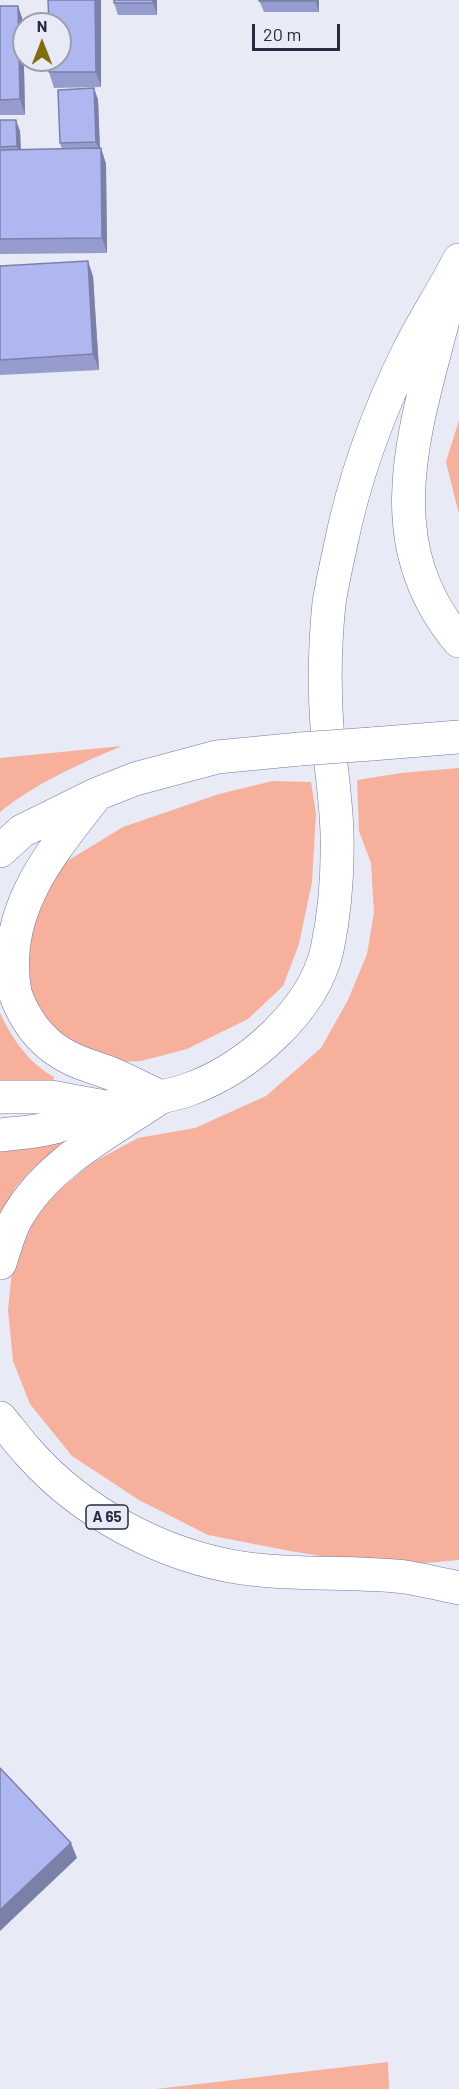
<!DOCTYPE html>
<html>
<head>
<meta charset="utf-8">
<style>
	body { margin:0 }
	#map { position:relative; width:459px; height:2089px; overflow:hidden; background:#e8eaf5; font-family:Barlow,sans-serif }
	canvas { display:block }
	.north { position:absolute; left:12px; top:12px; width:60px; height:60px; box-sizing:border-box; background:#e8eaf5; border:2px solid #9b9eac; border-radius:50%; rotate:0deg; font-size:16px; font-weight:700; line-height:24px; text-align:center; color:#282b3f }
	.north::after { content:''; display:block; margin:auto; width:21px; height:27px; background:#806e0c; clip-path:polygon(50% 0,100% 100%,50% 72%,0 100%) }
	.scale { position:absolute; left:252px; top:24px; width:88px; height:27px; box-sizing:border-box; border:3px solid #282b3f; border-top:0; padding-left:8px; font-size:18px; line-height:21px; white-space:nowrap; color:#282b3f; -webkit-text-stroke:4px #e8eaf5; paint-order:stroke }
</style>
</head>
<body>
<div id="map">
<canvas width="459" height="2089"></canvas>
<div class="north">N</div>
<div class="scale">20 m</div>
</div>
<script>
const g = document.querySelector('canvas').getContext('2d');
g.lineJoin = 'round';
function paint(path, color) {
  g.fillStyle = color;
  g.fill(path, 'evenodd');
}
function stroke(path, color, width, dash) {
  g.strokeStyle = color;
  g.lineWidth = width;
  g.lineCap = dash ? 'butt' : 'round';
  g.setLineDash(dash || []);
  g.stroke(path);
}
function drawText(font, color, halo, rows, align = 'center') {
  g.font = font + ' Barlow,sans-serif';
  g.lineWidth = 6;
  g.setLineDash([]);
  g.textBaseline = 'middle';
  g.strokeStyle = halo;
  g.fillStyle = color;
  for (const [text, x, y, turn = 0] of rows) {
    g.save();
    g.translate(x, y);
    g.rotate((+turn || 0) * Math.PI / 180);
    g.textAlign = isNaN(turn) ? turn : align;
    if (halo) g.strokeText(text, 0, 0);
    g.fillText(text, 0, 0);
    g.restore();
  }
}
const green = new Path2D(`
	M 459,420 L 459,514 L 446,462 Z
	M 122,746 C 79,764 36,783 0,812 L 0,758 Z
	M 459,768 L 459,1560 L 416,1564 L 357,1562 L 290,1551 L 208,1535 L 139,1500 L 72,1456 L 30,1404 L 13,1361 L 8,1310 L 12,1270 L 21,1234 L 47,1200 L 92,1163 L 138,1138 L 195,1128 L 266,1096 L 321,1048 L 348,1000 L 367,954 L 374,913 L 371,863 L 359,831 L 357,780 L 401,773 Z
	M 273,781 L 311,782 L 316,814 L 312,882 L 299,944 L 283,986 L 248,1019 L 187,1049 L 141,1061 L 117,1062 L 76,1049 L 31,1003 L 21,929 L 36,891 L 69,860 L 123,827 L 219,794 Z
	M 0,1013 C 12,1039 29,1063 54,1077 L 52,1087 L 0,1088 Z
	M 61,1141 L 64,1145 L 34,1167 L 15,1188 L 0,1217 L 0,1152 Z
	M 388,2062 L 389,2089 L 156,2089 Z`);
const secondary = new Path2D(`
	M 448,300 C 420,417 370,536 459,641
	M 371,744 L 459,737
	M 97,794 C 51,853 0,911 15,993 C 24,1018 38,1039 61,1053 C 76,1063 91,1066 107,1072 C 125,1079 143,1089 161,1097
	M 0,851 L 22,831 L 97,794 L 135,779 L 217,757 L 300,749
	M 0,1097 L 51,1097 L 105,1107
	M 0,1135 C 18,1133 38,1132 55,1127 C 73,1121 90,1112 108,1107 C 135,1100 164,1099 190,1089 C 247,1068 313,1011 327,950 C 335,912 338,871 337,833 C 336,797 330,762 327,727 C 324,686 325,643 329,603 C 332,585 336,566 340,548 C 354,478 378,412 410,348 C 425,318 444,290 459,260`);
const highway = new Path2D(`
	M 0,1263 C 5,1248 9,1232 16,1219 C 47,1163 110,1132 161,1097
	M 0,1418 C 10,1430 19,1442 29,1453 C 82,1513 163,1556 242,1568 C 296,1576 351,1571 405,1577 C 423,1580 441,1584 459,1588`);
const secondaryBridge = new Path2D(`
	M 300,749 L 371,744`);
const wall = new Path2D(`
	M 48,0 L 101,0 L 101,87 L 54,88 L 49,72 Z
	M 157,0 L 157,15 L 118,15 L 114,3 Z
	M 259,0 L 319,0 L 319,12 L 264,12 Z
	M 0,6 L 18,6 L 23,21 L 25,115 L 0,115 Z
	M 94,88 L 98,100 L 100,148 L 101,148 L 106,164 L 107,253 L 0,254 L 0,120 L 20,131 L 21,149 L 62,149 L 60,143 Z
	M 0,266 L 93,276 L 99,370 L 0,375 Z`);
const shadedWall = new Path2D(`
	M 95,0 L 101,0 L 101,87 L 96,72 Z
	M 153,0 L 157,0 L 157,15 L 153,3 Z
	M 315,0 L 319,0 L 319,12 Z
	M 18,6 L 23,21 L 25,115 L 20,99 Z
	M 94,88 L 98,100 L 100,153 L 96,142 Z
	M 16,120 L 20,131 L 21,158 L 17,146 Z
	M 101,148 L 106,164 L 107,253 L 102,238 Z
	M 88,261 L 93,276 L 99,370 L 93,354 Z
	M 71,1843 L 77,1858 L 0,1931 L 0,1910 Z`);
const building = new Path2D(`
	M 48,0 L 95,0 L 96,72 L 49,72 L 49,60 L 60,60 L 60,24 L 49,24 Z
	M 114,0 L 153,0 L 153,3 L 114,3 Z
	M 259,0 L 315,0 L 315,1 L 259,1 Z
	M 0,6 L 18,6 L 20,99 L 0,100 Z
	M 94,88 L 96,142 L 60,143 L 58,90 Z
	M 0,120 L 16,120 L 17,146 L 0,147 Z
	M 101,148 L 102,238 L 0,239 L 0,150 Z
	M 88,261 L 93,354 L 0,360 L 0,266 Z
	M 0,1768 L 71,1843 L 0,1910 Z`);
const shields = [
	[107,1517,42]
];
const shieldNames = [
	["A 65",107,1517]
];
paint(green, '#f7b09b');
stroke(secondary, '#7077a8', 34);
stroke(highway, '#7077a8', 34);
stroke(secondary, '#fff', 33);
stroke(highway, '#fff', 33);
stroke(secondaryBridge, '#7077a8', 34, []);
stroke(secondaryBridge, '#fff', 33);
paint(wall, '#969dce');
paint(shadedWall, '#7a80a8');
paint(building, '#aeb7f0');
stroke(building, '#7a80a8', 1.5);
for (const [x, y, w] of shields) {
  const box = new Path2D();
  box.roundRect(x - w / 2, y - 12, w, 24, 4.5);
  g.fillStyle = '#e8eaf5';
  g.fill(box);
  stroke(box, '#282b3f', 1.5);
}
drawText('bold 15px', '#282b3f', null, shieldNames);
</script>
</body>
</html>
